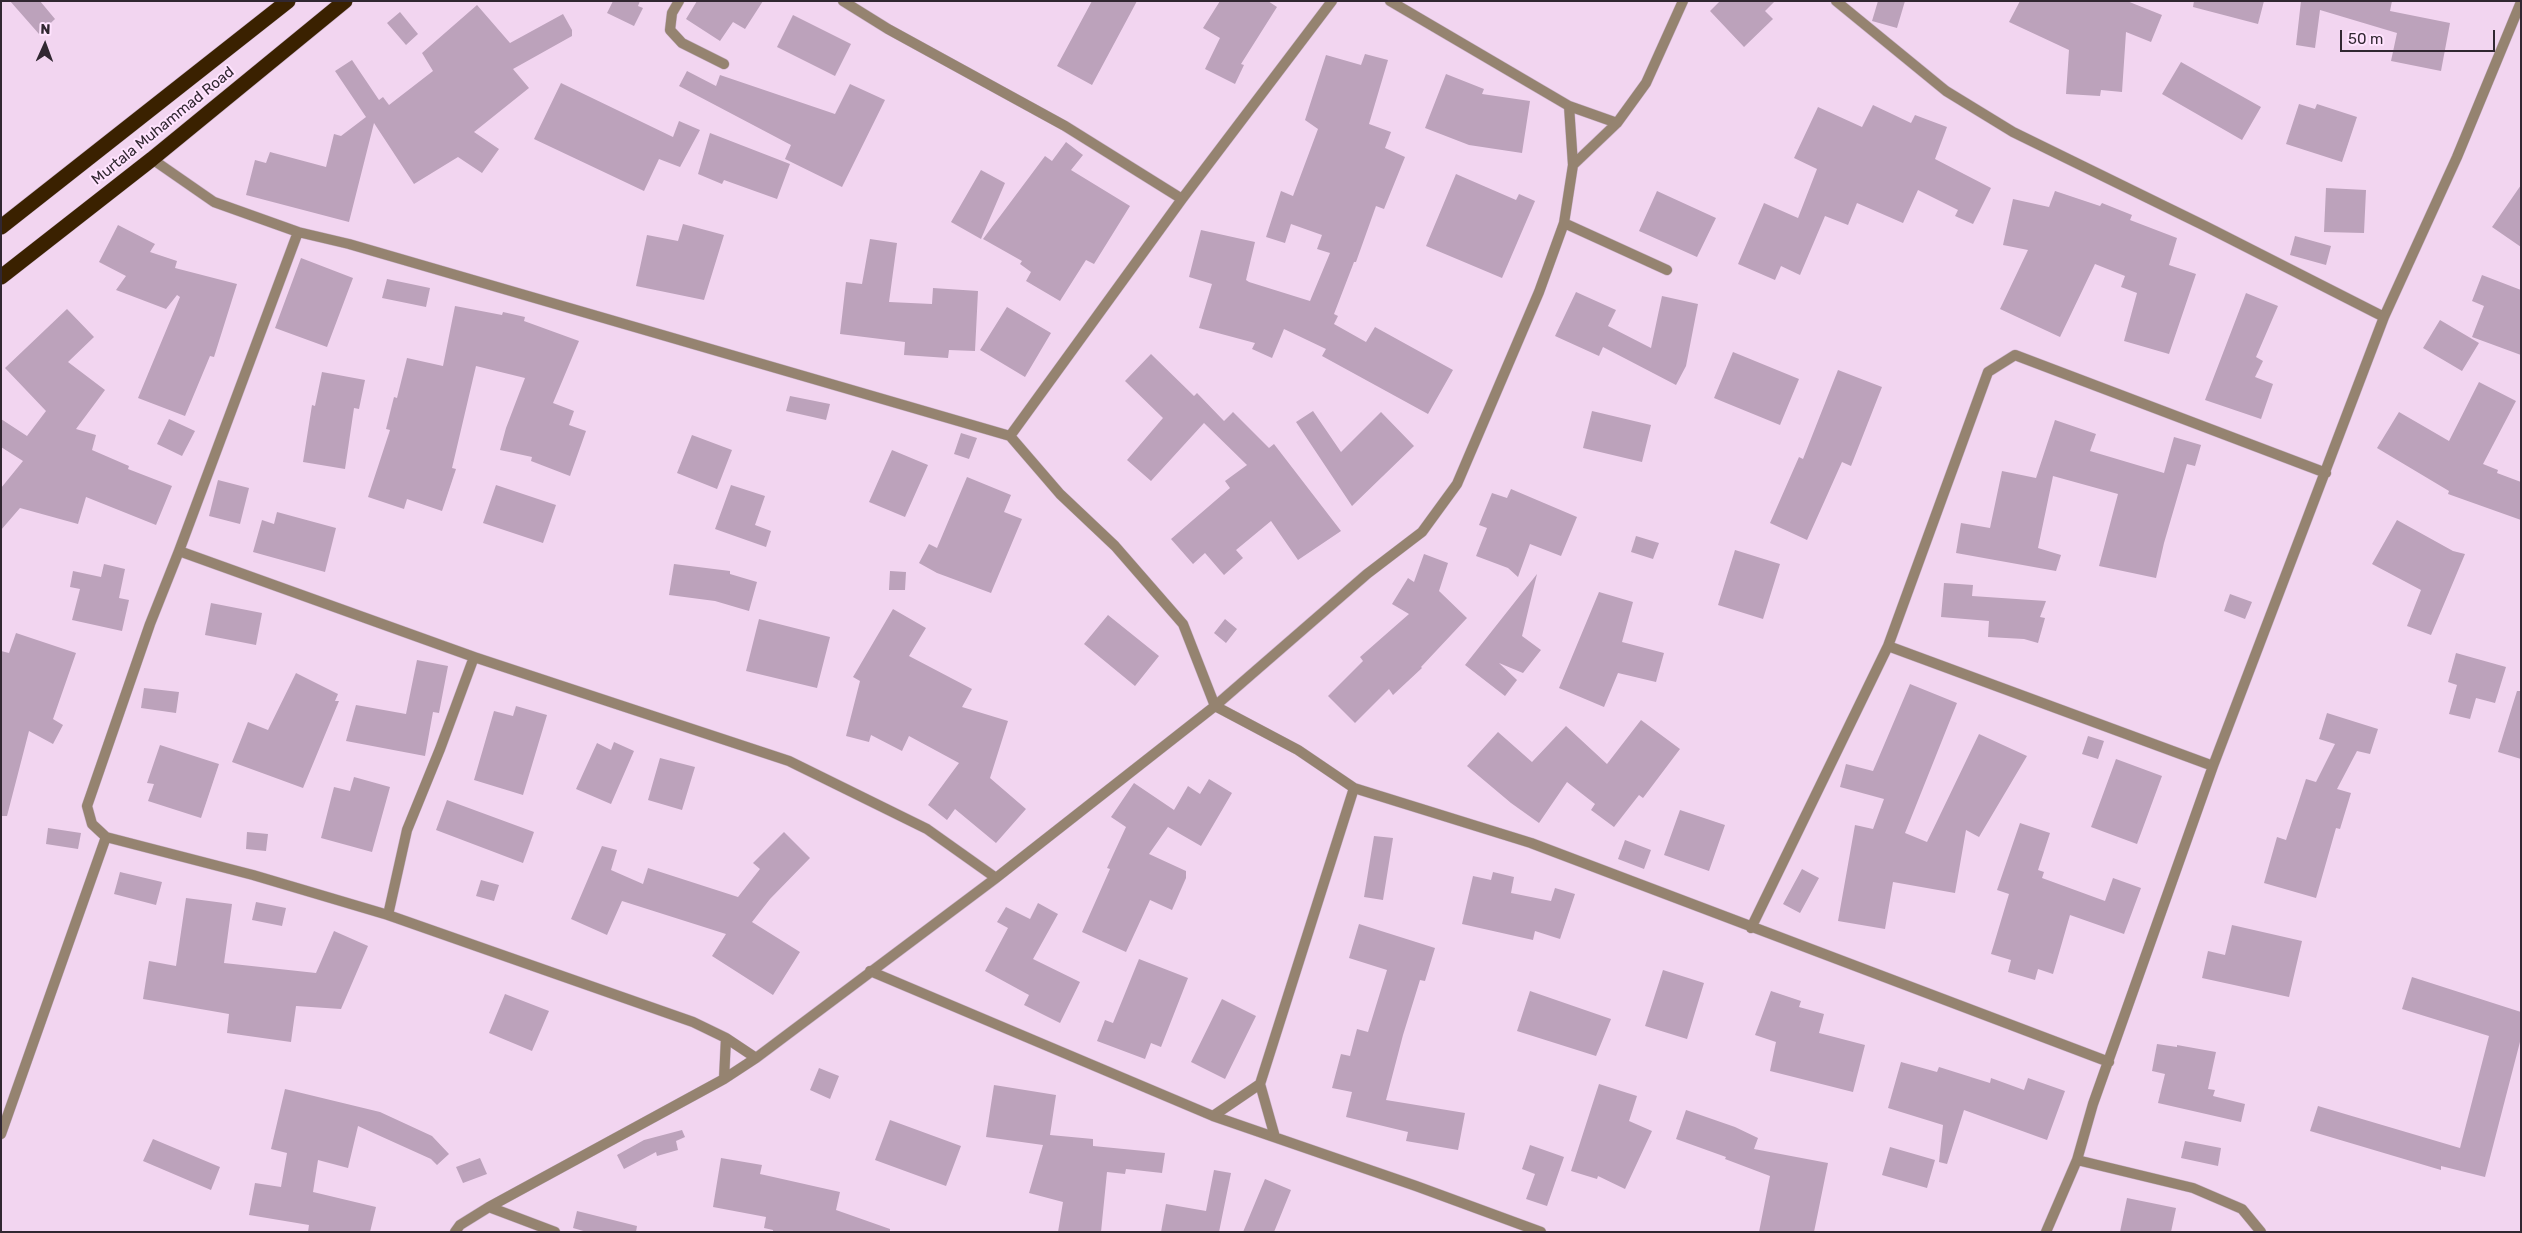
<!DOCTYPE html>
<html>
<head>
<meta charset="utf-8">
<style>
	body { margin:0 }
	#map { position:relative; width:2522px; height:1233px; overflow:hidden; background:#f2d5f0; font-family:Rubik,sans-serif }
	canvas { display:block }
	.frame { position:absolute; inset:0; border:2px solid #312731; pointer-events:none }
	.north { position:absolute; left:20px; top:20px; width:50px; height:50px; -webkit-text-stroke:4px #ffe3fe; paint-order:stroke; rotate:2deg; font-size:14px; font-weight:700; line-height:20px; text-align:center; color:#312731 }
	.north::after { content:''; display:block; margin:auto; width:18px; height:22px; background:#312731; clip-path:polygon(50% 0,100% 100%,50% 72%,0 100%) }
	.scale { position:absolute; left:2340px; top:30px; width:155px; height:22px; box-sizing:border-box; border:2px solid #312731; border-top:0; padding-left:6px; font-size:15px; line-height:18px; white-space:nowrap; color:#312731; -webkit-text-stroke:4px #ffe3fe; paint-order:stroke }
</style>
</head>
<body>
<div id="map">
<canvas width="2522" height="1233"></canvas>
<div class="frame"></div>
<div class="north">N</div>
<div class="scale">50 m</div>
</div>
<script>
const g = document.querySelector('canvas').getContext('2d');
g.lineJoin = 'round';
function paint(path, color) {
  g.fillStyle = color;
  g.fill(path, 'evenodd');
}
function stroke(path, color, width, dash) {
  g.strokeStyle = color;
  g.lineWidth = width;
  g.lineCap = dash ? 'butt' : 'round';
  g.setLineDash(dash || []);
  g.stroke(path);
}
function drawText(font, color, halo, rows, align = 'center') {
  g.font = font + ' Rubik,sans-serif';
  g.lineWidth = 4;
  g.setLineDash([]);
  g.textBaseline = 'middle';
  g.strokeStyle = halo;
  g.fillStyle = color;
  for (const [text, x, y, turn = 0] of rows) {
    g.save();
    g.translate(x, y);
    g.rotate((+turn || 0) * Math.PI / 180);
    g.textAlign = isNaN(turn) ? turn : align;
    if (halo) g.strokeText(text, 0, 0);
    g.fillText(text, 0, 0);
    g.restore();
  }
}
const building = new Path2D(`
	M 10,1 L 40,1 L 55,19 L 39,34 Z
	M 613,1 L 640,1 L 638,6 L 643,8 L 634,26 L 607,13 Z
	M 697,1 L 763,1 L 745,29 L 733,22 L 720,41 L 686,19 Z
	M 1092,1 L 1137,1 L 1092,85 L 1057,66 Z
	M 1220,1 L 1268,1 L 1277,7 L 1241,64 L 1244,65 L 1235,84 L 1205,69 L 1220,38 L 1203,28 Z
	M 1720,1 L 1775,1 L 1765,11 L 1773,19 L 1744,47 L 1710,11 Z
	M 1878,1 L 1905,1 L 1897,28 L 1872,21 Z
	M 2020,1 L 2127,1 L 2162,15 L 2151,42 L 2126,32 L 2122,92 L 2101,90 L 2100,96 L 2066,94 L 2069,50 L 2009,22 Z
	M 2194,1 L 2264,1 L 2258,24 L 2193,7 Z
	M 2301,1 L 2392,1 L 2390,11 L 2450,23 L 2441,71 L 2391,61 L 2397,33 L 2320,10 L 2315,48 L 2296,45 Z
	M 477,5 L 510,43 L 563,14 L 572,30 L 572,36 L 513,69 L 529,88 L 474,132 L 499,149 L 482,173 L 458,157 L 414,184 L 374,123 L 349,222 L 246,195 L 255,160 L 266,163 L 270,152 L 326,167 L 334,134 L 341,136 L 366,117 L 335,71 L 352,60 L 379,100 L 383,97 L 389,105 L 433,71 L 422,53 Z
	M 400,12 L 418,34 L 406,45 L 387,23 Z
	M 793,15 L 851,44 L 835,76 L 777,47 Z
	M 1365,54 L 1388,60 L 1369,124 L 1391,132 L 1385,148 L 1405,157 L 1384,209 L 1376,206 L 1356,262 L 1354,262 L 1334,314 L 1338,316 L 1334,324 L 1366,342 L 1375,327 L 1453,370 L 1428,414 L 1322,356 L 1326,349 L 1284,329 L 1272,358 L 1252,349 L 1255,343 L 1199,328 L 1212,284 L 1189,277 L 1201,230 L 1255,242 L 1246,280 L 1249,282 L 1310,301 L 1330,253 L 1317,249 L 1322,235 L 1291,224 L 1285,243 L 1266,237 L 1281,191 L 1293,196 L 1318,129 L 1305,120 L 1326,55 L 1361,65 Z
	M 2181,62 L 2261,107 L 2242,140 L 2162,94 Z
	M 687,71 L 716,86 L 720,75 L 835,114 L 850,84 L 885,100 L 842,187 L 785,159 L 791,145 L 679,86 Z
	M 1446,74 L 1484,89 L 1482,94 L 1530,101 L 1522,153 L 1469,145 L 1425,128 Z
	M 561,83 L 673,137 L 679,121 L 700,130 L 680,167 L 659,159 L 644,191 L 534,139 Z
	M 2299,104 L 2315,109 L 2317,104 L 2357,117 L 2342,162 L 2286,144 Z
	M 1873,105 L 1911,123 L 1915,115 L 1947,127 L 1935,159 L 1991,188 L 1973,224 L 1955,216 L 1958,210 L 1918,190 L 1903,223 L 1857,203 L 1848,225 L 1825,216 L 1800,275 L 1781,266 L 1775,280 L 1738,264 L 1764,203 L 1798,218 L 1817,169 L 1794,158 L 1818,107 L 1862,127 Z
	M 710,133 L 790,164 L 777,199 L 724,180 L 722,184 L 698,174 Z
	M 1066,142 L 1083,155 L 1071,170 L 1130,206 L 1094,264 L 1086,260 L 1060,301 L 1026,281 L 1031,272 L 1020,264 L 1022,261 L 983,239 L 1045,156 L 1052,161 Z
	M 981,170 L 1005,183 L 981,239 L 951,222 Z
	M 1456,174 L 1516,200 L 1519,194 L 1535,201 L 1502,278 L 1426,246 Z
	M 2521,185 L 2521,247 L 2492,227 Z
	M 2326,188 L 2366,190 L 2364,233 L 2324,232 Z
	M 1657,191 L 1716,218 L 1697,257 L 1639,231 Z
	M 2055,191 L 2100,206 L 2102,203 L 2132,215 L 2130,220 L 2177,238 L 2169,265 L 2196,274 L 2169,354 L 2124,341 L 2137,293 L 2121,287 L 2125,276 L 2095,264 L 2060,337 L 2000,309 L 2028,250 L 2003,245 L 2013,199 L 2049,207 Z
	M 683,224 L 724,235 L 704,300 L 636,286 L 647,235 L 678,241 Z
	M 118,225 L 155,244 L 150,252 L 177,261 L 175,268 L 237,284 L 214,357 L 210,356 L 185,416 L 138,398 L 180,297 L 177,295 L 166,309 L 116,290 L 126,276 L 99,262 Z
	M 2295,236 L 2331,246 L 2326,265 L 2290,255 Z
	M 870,239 L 897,243 L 889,302 L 932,304 L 933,288 L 978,291 L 975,351 L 949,350 L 948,358 L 904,355 L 905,342 L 840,334 L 846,282 L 862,284 Z
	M 301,258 L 353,278 L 327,347 L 275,328 Z
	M 2482,275 L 2521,290 L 2521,355 L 2472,337 L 2484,306 L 2472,301 Z
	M 387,279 L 430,288 L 426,307 L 382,298 Z
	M 1576,292 L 1616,310 L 1608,326 L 1651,348 L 1662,296 L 1698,304 L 1686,366 L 1676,385 L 1603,347 L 1599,356 L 1555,336 Z
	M 2246,293 L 2278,306 L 2256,357 L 2263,361 L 2255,377 L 2273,384 L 2261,419 L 2205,400 Z
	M 455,306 L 502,315 L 503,312 L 525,317 L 524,321 L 579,341 L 553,403 L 574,411 L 569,425 L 586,431 L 570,476 L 531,461 L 532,457 L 500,450 L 506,428 L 525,378 L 476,366 L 452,468 L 456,469 L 442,511 L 407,499 L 404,509 L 368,497 L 390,430 L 386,429 L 394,397 L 397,398 L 407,358 L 443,366 Z
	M 1007,307 L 1051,333 L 1025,377 L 980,350 Z
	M 67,309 L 94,337 L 68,362 L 105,390 L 76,429 L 96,435 L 92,450 L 129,466 L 128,469 L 172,486 L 156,525 L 86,497 L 78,524 L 20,508 L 1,530 L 1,488 L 23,461 L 1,447 L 1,419 L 27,436 L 46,411 L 5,368 Z
	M 2440,320 L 2479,343 L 2462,371 L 2423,348 Z
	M 1733,352 L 1799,379 L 1780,425 L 1714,398 Z
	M 1151,354 L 1194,396 L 1197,393 L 1224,421 L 1233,412 L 1269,448 L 1274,444 L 1341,531 L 1298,560 L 1271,521 L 1236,550 L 1243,558 L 1224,575 L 1205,553 L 1193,564 L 1171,539 L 1230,488 L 1225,481 L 1247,465 L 1204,423 L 1151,481 L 1127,460 L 1163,418 L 1125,381 Z
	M 1838,370 L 1882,387 L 1851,466 L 1842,462 L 1807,540 L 1770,523 L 1799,457 L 1803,459 Z
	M 322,372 L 365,380 L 359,409 L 354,408 L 345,469 L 303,462 L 312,405 L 315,406 Z
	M 2479,382 L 2516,401 L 2483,464 L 2498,470 L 2497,473 L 2521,482 L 2521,520 L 2448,494 L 2449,491 L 2377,448 L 2399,412 L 2449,441 Z
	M 790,396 L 830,404 L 826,420 L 786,411 Z
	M 1313,411 L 1341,452 L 1381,412 L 1414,446 L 1352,506 L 1296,422 Z
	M 1592,411 L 1651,425 L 1642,462 L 1583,448 Z
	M 169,419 L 195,431 L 182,456 L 157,444 Z
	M 2055,420 L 2096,434 L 2090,451 L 2164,473 L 2174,437 L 2201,445 L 2195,466 L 2187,464 L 2164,543 L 2156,578 L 2099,566 L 2118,494 L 2053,476 L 2038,548 L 2061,555 L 2056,571 L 1956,553 L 1961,523 L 1990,528 L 2002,471 L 2036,478 Z
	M 961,433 L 977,438 L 969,459 L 954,454 Z
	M 692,435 L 732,450 L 717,489 L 677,473 Z
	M 892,450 L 928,465 L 905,517 L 869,502 Z
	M 967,477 L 1011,495 L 1004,512 L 1022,519 L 991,593 L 937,573 L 919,563 L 929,544 L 937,548 Z
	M 218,480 L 249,488 L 240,524 L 209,516 Z
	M 496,485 L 556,505 L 543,543 L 483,523 Z
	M 731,485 L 765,496 L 755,525 L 771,531 L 766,547 L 715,529 Z
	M 1511,489 L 1577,517 L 1561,556 L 1530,544 L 1518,577 L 1508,568 L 1476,556 L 1487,528 L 1479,525 L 1492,493 L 1507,498 Z
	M 277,512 L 336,528 L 325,572 L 253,552 L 262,520 L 274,524 Z
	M 2397,520 L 2453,551 L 2465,554 L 2431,635 L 2407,626 L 2421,590 L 2372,564 Z
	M 1636,536 L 1659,543 L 1653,559 L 1631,552 Z
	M 1735,550 L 1780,564 L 1763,619 L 1718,605 Z
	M 1424,554 L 1448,563 L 1439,591 L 1467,618 L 1421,667 L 1422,668 L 1393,695 L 1389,689 L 1355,723 L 1328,696 L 1363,661 L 1360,657 L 1409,614 L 1392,604 L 1408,578 L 1414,582 Z
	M 104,564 L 125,569 L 119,598 L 129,600 L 122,631 L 72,620 L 80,589 L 70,587 L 73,571 L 101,577 Z
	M 674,564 L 730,571 L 730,574 L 757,582 L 749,611 L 715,601 L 669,595 Z
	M 890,571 L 906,572 L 905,590 L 889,590 Z
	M 1537,574 L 1522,636 L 1541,650 L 1523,673 L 1499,663 L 1517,680 L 1505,696 L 1465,665 Z
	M 1944,583 L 1973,585 L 1972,596 L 2046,601 L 2040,617 L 2045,618 L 2038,643 L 2024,639 L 1988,637 L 1989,621 L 1941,617 Z
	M 1599,592 L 1633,602 L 1622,642 L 1664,653 L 1656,682 L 1618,673 L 1604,707 L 1559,688 Z
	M 2230,594 L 2252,602 L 2245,619 L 2224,611 Z
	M 211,603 L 262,613 L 256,645 L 205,635 Z
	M 893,609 L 926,628 L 909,656 L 972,689 L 962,707 L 1008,721 L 990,778 L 1026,809 L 996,843 L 955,809 L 947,820 L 928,805 L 959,763 L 909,736 L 902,751 L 871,735 L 869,742 L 846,736 L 860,681 L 853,677 Z
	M 1108,615 L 1159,656 L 1135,686 L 1084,644 Z
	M 759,619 L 830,637 L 817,688 L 746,671 Z
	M 1225,619 L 1237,629 L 1226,643 L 1214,633 Z
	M 16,633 L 76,653 L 53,719 L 63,725 L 53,744 L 29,731 L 7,816 L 1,816 L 1,651 L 9,653 Z
	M 2456,653 L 2506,667 L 2495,703 L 2476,698 L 2470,719 L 2449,714 L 2457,685 L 2448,682 Z
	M 417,660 L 448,666 L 439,713 L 433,712 L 425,756 L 346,741 L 356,705 L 406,714 Z
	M 296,673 L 338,694 L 335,701 L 339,701 L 303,788 L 232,762 L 248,722 L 268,730 Z
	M 1910,684 L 1957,703 L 1905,833 L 1927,842 L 1979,734 L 2027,756 L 1979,837 L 1966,830 L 1955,893 L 1893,882 L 1885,929 L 1838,921 L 1855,825 L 1873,829 L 1884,799 L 1840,787 L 1846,764 L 1873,771 Z
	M 144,688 L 179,692 L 176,713 L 141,708 Z
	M 2517,691 L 2521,691 L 2521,759 L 2498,752 Z
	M 516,706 L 547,715 L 523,795 L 474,780 L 494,711 L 513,716 Z
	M 2327,713 L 2378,729 L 2370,754 L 2357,751 L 2337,789 L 2351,793 L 2340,829 L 2336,828 L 2316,898 L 2264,883 L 2277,837 L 2286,840 L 2306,779 L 2316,782 L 2335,744 L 2319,739 Z
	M 1641,720 L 1680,749 L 1643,798 L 1639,795 L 1614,827 L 1591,810 L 1595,804 L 1567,782 L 1539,823 L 1511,803 L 1467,766 L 1498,732 L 1532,762 L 1566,726 L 1607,764 Z
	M 2088,736 L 2104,741 L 2098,759 L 2082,754 Z
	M 614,742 L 634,751 L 611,804 L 576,789 L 597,743 L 611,750 Z
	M 160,745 L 219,764 L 201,818 L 148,801 L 154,784 L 147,783 Z
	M 660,758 L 695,767 L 682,810 L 648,800 Z
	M 2116,759 L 2162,776 L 2137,844 L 2091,827 Z
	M 354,777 L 390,787 L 372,852 L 321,838 L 334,787 L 350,791 Z
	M 1209,779 L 1232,793 L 1201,846 L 1168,827 L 1149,854 L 1186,871 L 1186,878 L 1172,910 L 1150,900 L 1126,952 L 1082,932 L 1110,869 L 1107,868 L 1126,827 L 1111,817 L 1134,783 L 1174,810 L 1188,786 L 1200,794 Z
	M 447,800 L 534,832 L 523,863 L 436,830 Z
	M 1680,810 L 1725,825 L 1709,871 L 1664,855 Z
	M 2020,823 L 2050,833 L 2038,870 L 2044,872 L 2042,878 L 2105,901 L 2113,878 L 2141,888 L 2124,934 L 2070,915 L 2053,974 L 2038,969 L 2035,980 L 2008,972 L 2011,960 L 1991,954 L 2009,894 L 1997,890 Z
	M 48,828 L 81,833 L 78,849 L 46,844 Z
	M 247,832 L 268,834 L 266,851 L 246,849 Z
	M 784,832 L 810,858 L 770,899 L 752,922 L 800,952 L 773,995 L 712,956 L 726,934 L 622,901 L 607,935 L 571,919 L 602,846 L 617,850 L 611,870 L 643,884 L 648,868 L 738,897 L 760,869 L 753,863 Z
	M 1374,836 L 1393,838 L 1383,900 L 1364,897 Z
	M 1625,840 L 1651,850 L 1644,869 L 1618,859 Z
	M 1802,869 L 1819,878 L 1800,913 L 1783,904 Z
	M 120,872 L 162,882 L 156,905 L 114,894 Z
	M 1493,872 L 1514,877 L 1511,893 L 1551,901 L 1555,888 L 1575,894 L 1560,939 L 1535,931 L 1533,940 L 1462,924 L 1473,876 L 1491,880 Z
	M 481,880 L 499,885 L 494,901 L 476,896 Z
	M 186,898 L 232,904 L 224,963 L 316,973 L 334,931 L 368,946 L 341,1009 L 296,1006 L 291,1042 L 227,1033 L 229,1014 L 143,999 L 149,961 L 176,966 Z
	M 256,902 L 286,908 L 282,926 L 252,920 Z
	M 1038,903 L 1058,914 L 1033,959 L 1080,982 L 1060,1023 L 1024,1005 L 1029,995 L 985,971 L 1008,928 L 997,922 L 1006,907 L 1030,919 Z
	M 1359,924 L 1435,948 L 1425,981 L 1420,980 L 1403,1035 L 1386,1100 L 1465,1113 L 1458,1150 L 1406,1141 L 1408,1132 L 1346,1117 L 1352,1092 L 1332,1088 L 1341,1054 L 1350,1056 L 1357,1029 L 1368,1032 L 1387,970 L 1349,958 Z
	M 2232,925 L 2302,941 L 2289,997 L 2202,978 L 2208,951 L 2225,955 Z
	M 1139,959 L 1188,978 L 1161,1047 L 1151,1043 L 1145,1059 L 1097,1041 L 1105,1020 L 1113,1023 Z
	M 1663,970 L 1704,983 L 1687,1039 L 1645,1026 Z
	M 2412,977 L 2521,1012 L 2521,1038 L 2485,1177 L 2441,1166 L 2441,1170 L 2310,1131 L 2318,1106 L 2460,1148 L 2489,1036 L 2402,1009 Z
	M 1530,991 L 1611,1019 L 1596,1056 L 1517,1031 Z
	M 1771,991 L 1801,1001 L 1799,1007 L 1824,1014 L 1819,1033 L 1865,1045 L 1853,1092 L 1770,1071 L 1776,1042 L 1755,1035 Z
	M 505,994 L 549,1011 L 532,1051 L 489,1033 Z
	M 1222,999 L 1256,1016 L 1225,1079 L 1191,1062 Z
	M 2157,1044 L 2177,1047 L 2177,1045 L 2216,1052 L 2208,1089 L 2215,1090 L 2213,1096 L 2245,1104 L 2241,1122 L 2158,1103 L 2165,1074 L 2152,1071 Z
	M 1901,1062 L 1937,1072 L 1939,1067 L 1990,1083 L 1991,1078 L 2024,1090 L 2028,1078 L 2065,1091 L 2047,1140 L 1964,1110 L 1947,1164 L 1939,1162 L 1943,1125 L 1888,1108 Z
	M 819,1068 L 839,1076 L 830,1099 L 810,1090 Z
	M 1599,1084 L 1637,1096 L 1629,1121 L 1652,1131 L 1625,1189 L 1598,1176 L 1597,1179 L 1571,1171 Z
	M 994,1085 L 1056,1095 L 1050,1135 L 1093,1139 L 1093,1146 L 1165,1153 L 1162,1173 L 1126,1169 L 1125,1174 L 1107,1172 L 1101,1232 L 1058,1232 L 1063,1202 L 1029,1193 L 1043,1145 L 986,1137 Z
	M 285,1089 L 380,1112 L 432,1136 L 449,1154 L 437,1165 L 431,1159 L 358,1126 L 348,1168 L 318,1160 L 313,1192 L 376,1207 L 370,1232 L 308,1232 L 309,1225 L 249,1215 L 255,1183 L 281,1187 L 287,1153 L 271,1149 Z
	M 1686,1110 L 1735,1127 L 1758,1138 L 1754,1149 L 1828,1163 L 1814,1232 L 1759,1232 L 1770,1176 L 1725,1159 L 1726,1157 L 1676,1139 Z
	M 890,1120 L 961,1146 L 946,1186 L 875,1160 Z
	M 682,1130 L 685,1137 L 676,1141 L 678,1150 L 657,1156 L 656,1152 L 624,1169 L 617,1155 L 644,1140 Z
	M 153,1139 L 220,1167 L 211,1190 L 143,1161 Z
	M 2185,1141 L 2221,1148 L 2218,1166 L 2181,1158 Z
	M 1530,1145 L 1564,1157 L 1547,1206 L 1526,1199 L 1535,1174 L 1522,1169 Z
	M 1890,1147 L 1935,1160 L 1927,1188 L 1882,1175 Z
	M 480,1158 L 487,1174 L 463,1183 L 456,1167 Z
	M 721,1158 L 762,1165 L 760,1174 L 840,1192 L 836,1210 L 890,1229 L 890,1232 L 773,1232 L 773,1230 L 764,1228 L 766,1217 L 713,1207 Z
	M 1214,1170 L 1231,1173 L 1219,1232 L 1161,1232 L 1166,1204 L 1206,1211 Z
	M 1265,1179 L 1291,1190 L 1274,1232 L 1243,1232 Z
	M 2127,1198 L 2176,1208 L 2171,1232 L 2120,1232 Z
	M 577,1211 L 637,1226 L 636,1232 L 587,1232 L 573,1228 Z`);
const street = new Path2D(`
	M 679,1 L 672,13 L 670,30 L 682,43 L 724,64
	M 843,1 L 888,29 L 1065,126 L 1182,199
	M 1390,1 L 1569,106 L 1617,123
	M 1836,1 L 1946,91 L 2013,132 L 2205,226 L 2384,317
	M 1569,106 L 1573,165
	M 152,159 L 214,202 L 298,232 L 349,244 L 1010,436 L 1060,494 L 1115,546 L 1183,624 L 1215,706 L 1298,750 L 1354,788 L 1531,843 L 2109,1062
	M 1564,223 L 1667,270
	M 298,232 L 179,551 L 150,624 L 87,806 L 92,824 L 106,837 L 253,875 L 388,915 L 693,1022 L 726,1038 L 756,1058
	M 1010,436 L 1182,199 L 1332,1
	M 179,551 L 474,657 L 789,761 L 927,829 L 996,878
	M 1888,646 L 2213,766
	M 388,915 L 407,830 L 440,749 L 474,657
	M 1751,928 L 1888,646 L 1988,372 L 2015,355 L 2326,473
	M 870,971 L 1213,1116 L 1416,1186 L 1541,1232
	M 724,1079 L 726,1038
	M 1213,1116 L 1260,1084
	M 1,1134 L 106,837
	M 1275,1137 L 1260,1084 L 1354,788
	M 2077,1160 L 2193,1188 L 2242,1209 L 2261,1232
	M 489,1207 L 555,1232
	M 455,1232 L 460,1225 L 489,1207 L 724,1079 L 756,1058 L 996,878 L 1215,706 L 1367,574 L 1422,532 L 1457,484 L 1539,292 L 1564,223 L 1573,165 L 1617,123 L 1646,83 L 1683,1
	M 2046,1232 L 2077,1160 L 2093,1104 L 2213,766 L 2384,317 L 2457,157 L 2521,2`);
const highway = new Path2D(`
	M 1,227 L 288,1
	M 1,277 L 152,159 L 345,1`);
const streetNames = [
	["Murtala Muhammad Road",163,126,-39]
];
paint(building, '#bca2bb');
stroke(street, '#cbb2ca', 11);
stroke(highway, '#cbb2ca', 16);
stroke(street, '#958370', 10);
stroke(highway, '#3a2100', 15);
drawText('15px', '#312731', '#ffe3fe', streetNames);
</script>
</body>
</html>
